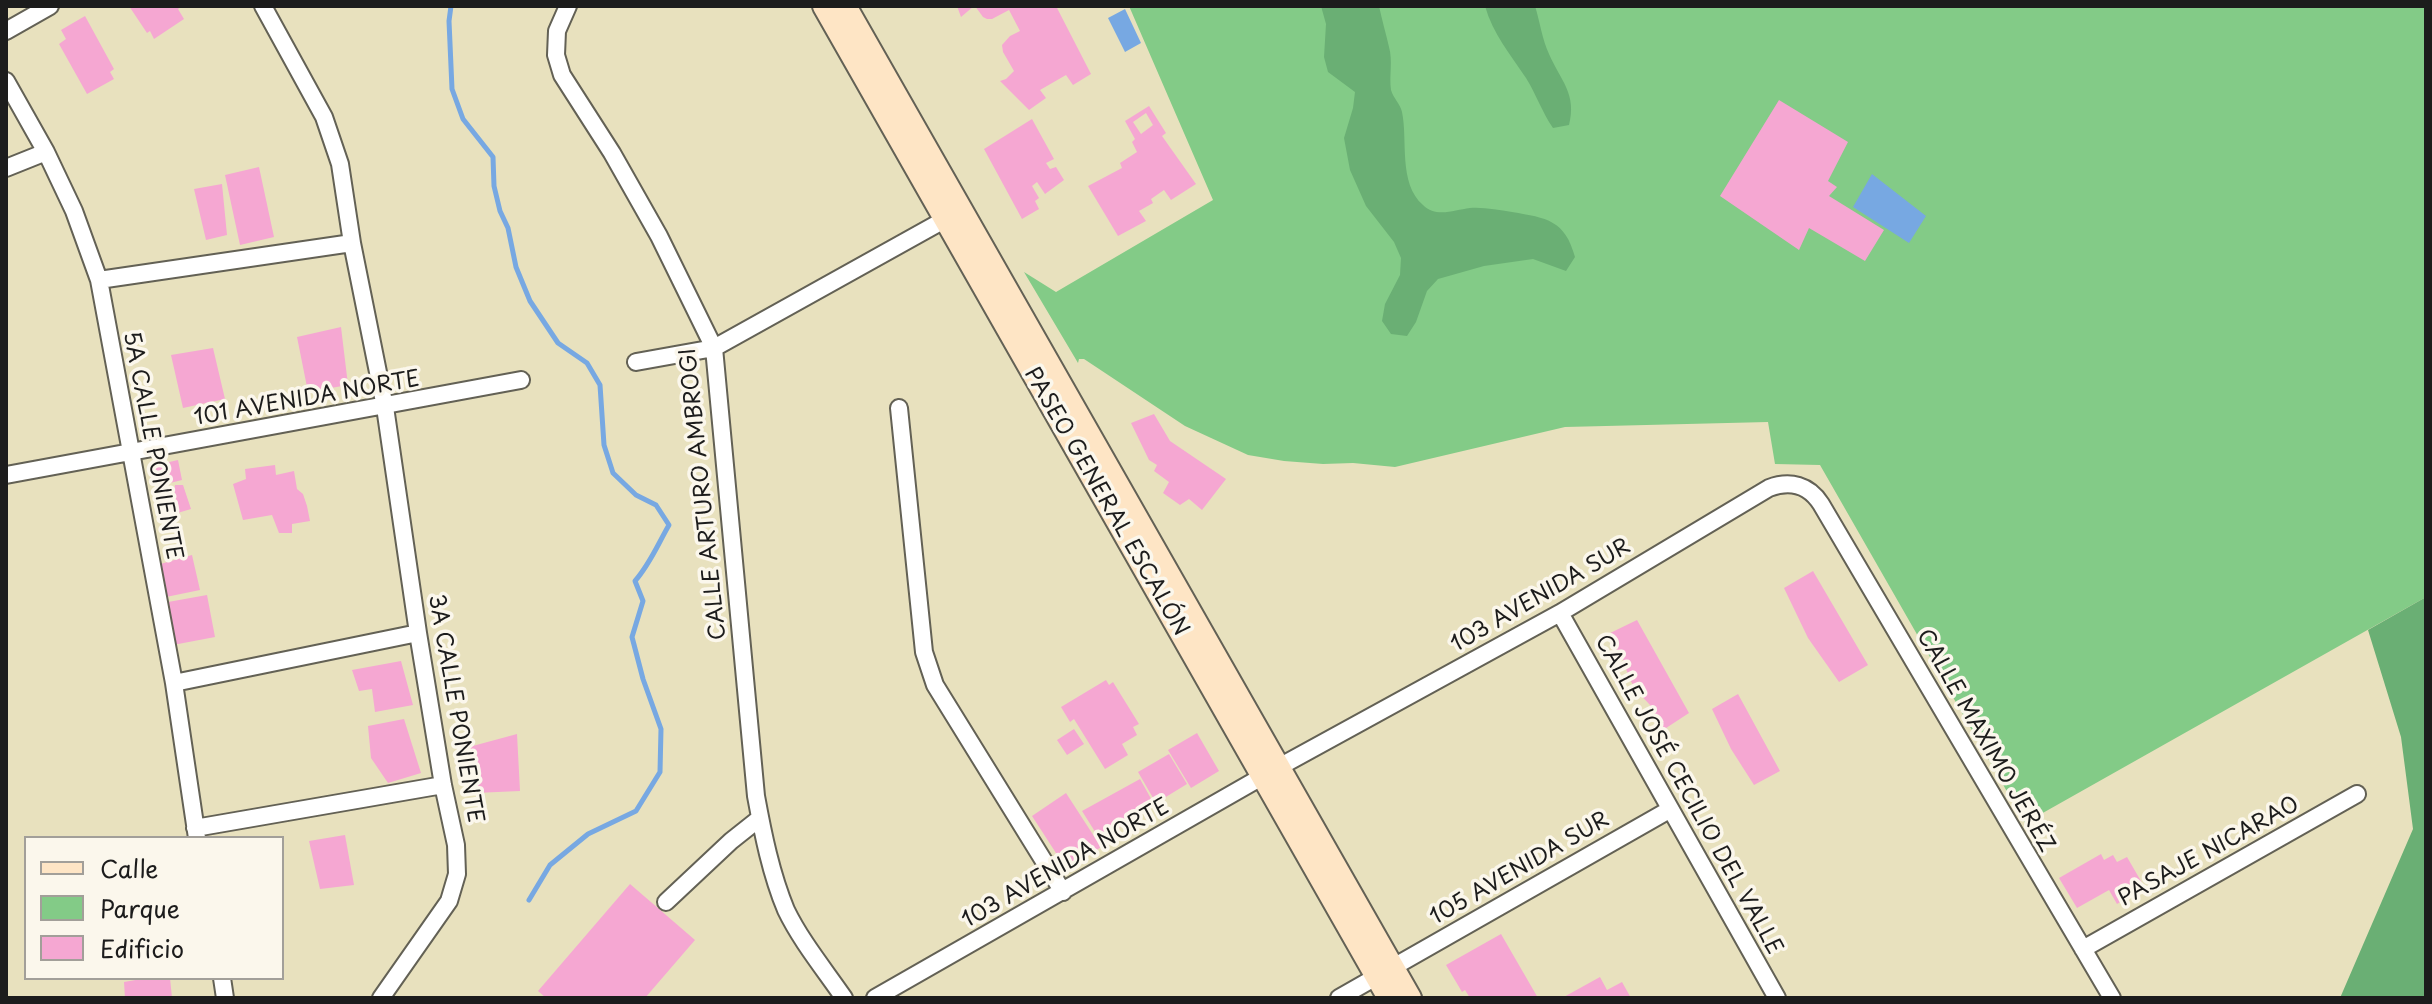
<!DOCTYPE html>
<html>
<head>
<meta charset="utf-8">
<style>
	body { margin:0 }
	#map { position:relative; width:2432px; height:1004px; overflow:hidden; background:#e8e1be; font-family:"Playpen Sans",sans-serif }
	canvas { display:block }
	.frame { position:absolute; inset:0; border:8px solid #1c1c1c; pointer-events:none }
	.legend { position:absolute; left:24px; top:836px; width:260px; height:144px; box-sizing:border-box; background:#fbf7ec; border:2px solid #a29f99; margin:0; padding:10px 14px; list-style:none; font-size:24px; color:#1c1c1c }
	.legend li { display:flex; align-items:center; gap:16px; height:40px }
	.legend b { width:40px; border:2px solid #a29f99 }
</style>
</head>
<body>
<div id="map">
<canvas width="2432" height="1004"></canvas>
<div class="frame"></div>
<ul class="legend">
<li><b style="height:10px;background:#fee5c5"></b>Calle</li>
<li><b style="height:22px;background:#83cb87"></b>Parque</li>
<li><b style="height:22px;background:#f5a7d2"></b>Edificio</li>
</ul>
</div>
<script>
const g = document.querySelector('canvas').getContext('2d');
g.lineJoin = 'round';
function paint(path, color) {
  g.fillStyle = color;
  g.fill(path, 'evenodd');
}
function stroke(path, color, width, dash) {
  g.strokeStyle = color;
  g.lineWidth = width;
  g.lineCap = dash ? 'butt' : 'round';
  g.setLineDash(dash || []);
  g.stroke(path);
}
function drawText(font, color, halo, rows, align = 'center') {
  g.font = font + ' "Playpen Sans",sans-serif';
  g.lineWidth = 7;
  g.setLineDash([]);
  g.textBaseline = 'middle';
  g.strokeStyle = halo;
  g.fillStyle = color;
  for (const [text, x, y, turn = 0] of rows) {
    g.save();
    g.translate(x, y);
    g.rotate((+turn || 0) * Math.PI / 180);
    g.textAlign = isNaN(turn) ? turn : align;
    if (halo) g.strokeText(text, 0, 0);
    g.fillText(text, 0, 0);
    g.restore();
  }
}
const green = new Path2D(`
	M 1129,6 L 2426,6 L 2426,597 L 2025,823 L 1820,465 L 1775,464 L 1768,422 L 1565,427 L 1395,467 L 1353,463 L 1323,464 L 1284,461 L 1248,455 L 1185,426 L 1084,359 L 1079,359 L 1078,363 L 1024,272 L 1056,292 L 1213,200 Z`);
const forest = new Path2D(`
	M 1321,6 L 1379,6 C 1382,20 1386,34 1389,47 C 1393,61 1389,76 1391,90 C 1393,98 1400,103 1402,112 C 1408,140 1398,183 1423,205 C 1436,218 1454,210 1470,208 C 1484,207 1498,210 1512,212 C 1547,218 1565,220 1575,257 L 1566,271 L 1533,259 L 1484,266 L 1438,279 L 1427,291 L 1416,322 L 1407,336 L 1391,334 L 1382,321 L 1385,304 L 1400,275 L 1401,258 L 1394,242 L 1366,206 L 1350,170 L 1344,138 L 1353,108 L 1355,92 L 1328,72 L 1324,57 L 1326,24 Z
	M 1485,6 L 1535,6 C 1540,22 1542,39 1549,54 C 1561,81 1577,94 1569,125 L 1553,128 C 1542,112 1536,94 1526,78 C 1510,54 1493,34 1485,6 Z
	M 2426,597 L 2426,998 L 2340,998 L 2413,829 L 2401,737 L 2368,630 Z`);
const water = new Path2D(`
	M 1125,9 L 1141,43 L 1125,52 L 1108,18 Z
	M 1872,174 L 1926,216 L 1909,243 L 1853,207 Z`);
const stream = new Path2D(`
	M 451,6 L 449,21 L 452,89 L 463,119 L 493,157 L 494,186 L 500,211 L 508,228 L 516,267 L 530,301 L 558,343 L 587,363 L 600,385 L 604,445 L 613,473 L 636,495 L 656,505 L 669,525 C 658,544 650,564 635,581 L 643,601 L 632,637 L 643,679 L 661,729 L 660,772 L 636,811 L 588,834 L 550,865 L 529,900`);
const building = new Path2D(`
	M 129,6 L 182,6 L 178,9 L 184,19 L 154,39 L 150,31 L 147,33 Z
	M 957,6 L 974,6 L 961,17 Z
	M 975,6 L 1056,6 L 1091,74 L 1073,85 L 1066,75 L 1040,90 L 1046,98 L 1029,110 L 1000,81 L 1006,79 L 1014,71 L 1003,52 L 1002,45 L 1010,36 L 1020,31 L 1009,10 L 992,19 L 987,19 L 983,17 Z
	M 85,16 L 114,69 L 110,72 L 114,79 L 87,94 L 59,44 L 66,39 L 61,30 Z
	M 1779,100 L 1848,142 L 1828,181 L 1837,187 L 1829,196 L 1884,230 L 1865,261 L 1809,228 L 1799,250 L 1720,196 Z
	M 1149,106 L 1166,133 L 1162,136 L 1196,184 L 1171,200 L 1164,190 L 1151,199 L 1153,203 L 1139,211 L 1146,221 L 1118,236 L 1088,186 L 1122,168 L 1120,163 L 1137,152 L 1132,142 L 1135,139 L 1125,121 ZM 1146,113 L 1153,125 L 1141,134 L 1133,122 Z
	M 1032,119 L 1054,159 L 1046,163 L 1050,169 L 1056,167 L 1064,180 L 1045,194 L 1037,182 L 1032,186 L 1039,198 L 1035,201 L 1039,209 L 1022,219 L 984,149 Z
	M 259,167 L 274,237 L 240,245 L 225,175 Z
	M 222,184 L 227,235 L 206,240 L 194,189 Z
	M 341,327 L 348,385 L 308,392 L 297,337 Z
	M 213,348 L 225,399 L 183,408 L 171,355 Z
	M 1154,414 L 1170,441 L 1226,479 L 1202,510 L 1189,499 L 1180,505 L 1163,493 L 1169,482 L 1154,471 L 1157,465 L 1149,460 L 1131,423 Z
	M 178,460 L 182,480 L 162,485 L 148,467 Z
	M 275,465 L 276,475 L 294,471 L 297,489 L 303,494 L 307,506 L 310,521 L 292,524 L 292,533 L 279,533 L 272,515 L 243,520 L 233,484 L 246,479 L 245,469 Z
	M 175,485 L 183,485 L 191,509 L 164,517 L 159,497 L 174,495 Z
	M 192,555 L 200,590 L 166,597 L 157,565 Z
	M 1813,571 L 1868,665 L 1839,682 L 1808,638 L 1784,588 Z
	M 207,595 L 215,637 L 173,645 L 168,602 Z
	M 1637,620 L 1689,713 L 1660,732 L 1650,705 L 1636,690 L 1629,678 L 1623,659 L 1606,635 Z
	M 401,661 L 413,705 L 375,712 L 372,689 L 359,691 L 352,670 Z
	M 1106,680 L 1109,685 L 1113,682 L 1139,724 L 1133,727 L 1137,735 L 1122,744 L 1128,755 L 1105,769 L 1074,719 L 1070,722 L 1061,707 Z
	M 1738,694 L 1780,771 L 1754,785 L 1731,749 L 1712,709 Z
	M 404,719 L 421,773 L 388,783 L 371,758 L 368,726 Z
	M 1074,729 L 1084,744 L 1067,755 L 1057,740 Z
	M 1197,733 L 1219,771 L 1191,788 L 1168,750 Z
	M 517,734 L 520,791 L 475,793 L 469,747 Z
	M 1169,754 L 1187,784 L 1156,803 L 1138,772 Z
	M 1140,779 L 1154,804 L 1120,824 L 1122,826 L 1111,832 L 1115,840 L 1104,846 L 1082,811 Z
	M 1066,793 L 1101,847 L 1067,870 L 1032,816 Z
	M 345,835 L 354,885 L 320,889 L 309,841 Z
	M 2101,854 L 2104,860 L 2113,855 L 2117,862 L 2127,857 L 2145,888 L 2117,904 L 2109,890 L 2077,908 L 2059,878 Z
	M 630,884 L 695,940 L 645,998 L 546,998 L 538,991 Z
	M 1501,934 L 1538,998 L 1470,998 L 1465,990 L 1462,992 L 1446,965 Z
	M 1600,977 L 1607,990 L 1622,982 L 1631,998 L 1562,998 Z
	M 147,978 L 170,978 L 172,998 L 125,998 L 124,982 Z`);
const street = new Path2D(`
	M 263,6 L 324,117 L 340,164 L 352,243 L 385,407 L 418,633 L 443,785 L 456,845 L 457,874 L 449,901 L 381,998
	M 568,6 L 557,31 L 556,55 L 562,75 L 612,153 L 659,236 L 714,348 L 756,796 C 763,834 771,874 786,910 C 801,941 824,969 844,998
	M 6,31 L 50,6
	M 6,81 L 46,152 L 74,211 L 99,280 L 174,683 L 197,838
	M 6,168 L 46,152
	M 99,280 L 352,243
	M 636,362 L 714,348 L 953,215
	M 899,408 L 924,652 L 935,685 L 1063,892
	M 6,475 L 521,380
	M 1560,613 L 1777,998
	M 174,683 L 418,633
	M 195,828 L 443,785
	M 666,902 L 731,841 L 760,818
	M 2083,949 L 2357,794
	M 222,978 L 225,998
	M 875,998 L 1279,767 L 1560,613 L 1769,488 C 1790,480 1809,485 1821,504 L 2112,998
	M 1339,998 L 1669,810`);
const secondary = new Path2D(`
	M 824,6 L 1389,998
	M 845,6 L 1410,998`);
const streetNames = [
	["101 AVENIDA NORTE",307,399,-10],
	["5A CALLE PONIENTE",152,446,79],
	["CALLE ARTURO AMBROGI",704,494,-96],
	["PASEO GENERAL ESCALÓN",1106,502,60],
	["103 AVENIDA SUR",1541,596,-30],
	["3A CALLE PONIENTE",455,709,80],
	["CALLE MAXIMO JERÉZ",1985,741,60],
	["CALLE JOSÉ CECILIO DEL VALLE",1688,795,61],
	["PASAJE NICARAO",2209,852,-29],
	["103 AVENIDA NORTE",1066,864,-30],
	["105 AVENIDA SUR",1520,869,-30]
];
paint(green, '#83cb87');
paint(forest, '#6aaf74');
paint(water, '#77a8e2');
stroke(stream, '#77a8e2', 5);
paint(building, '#f5a7d2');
stroke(street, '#636155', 20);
stroke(secondary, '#636155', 26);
stroke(street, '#fff', 16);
stroke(secondary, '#fee5c5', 22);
drawText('22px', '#1c1c1c', '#fbf7ec', streetNames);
</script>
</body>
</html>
